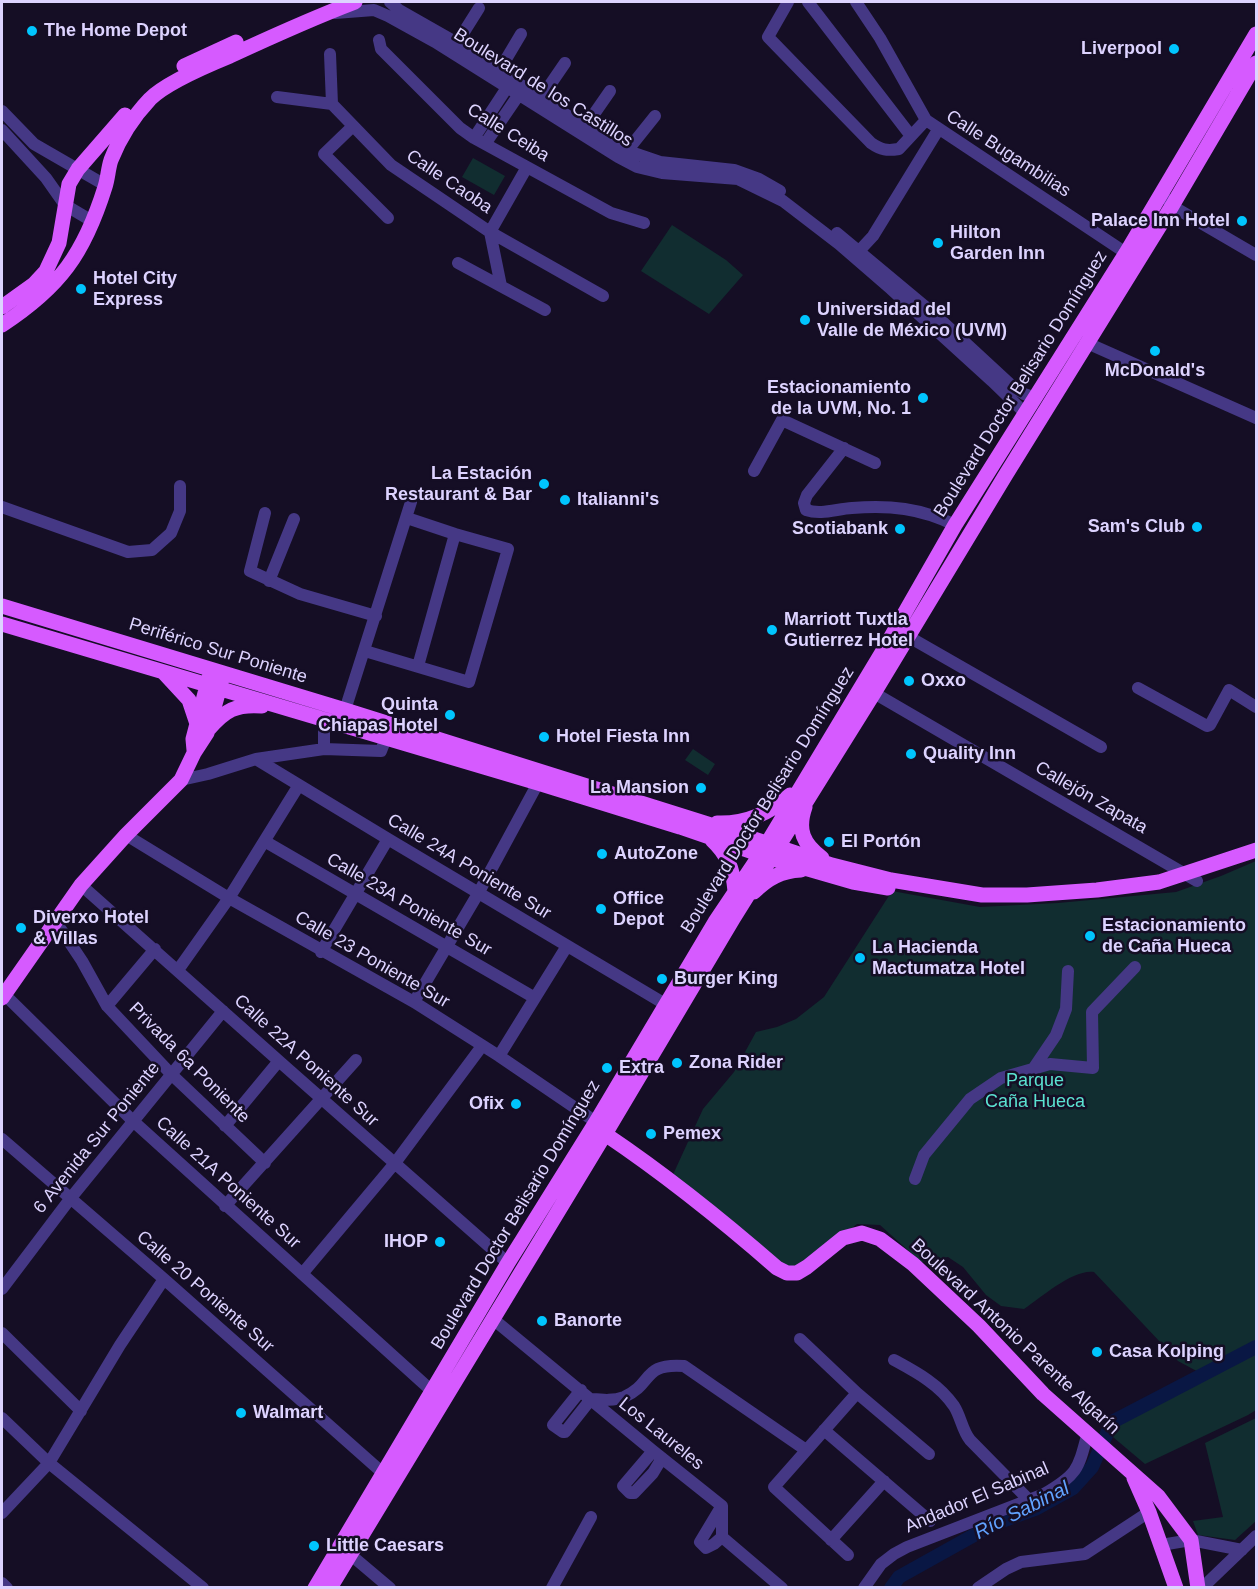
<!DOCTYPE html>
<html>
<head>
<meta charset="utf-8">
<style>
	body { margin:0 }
	#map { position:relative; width:1258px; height:1589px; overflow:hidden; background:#150e25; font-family:Arial,sans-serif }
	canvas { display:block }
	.frame { position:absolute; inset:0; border:3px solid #ddd3ff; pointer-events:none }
</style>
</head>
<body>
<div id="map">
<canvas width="1258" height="1589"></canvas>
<div class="frame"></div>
</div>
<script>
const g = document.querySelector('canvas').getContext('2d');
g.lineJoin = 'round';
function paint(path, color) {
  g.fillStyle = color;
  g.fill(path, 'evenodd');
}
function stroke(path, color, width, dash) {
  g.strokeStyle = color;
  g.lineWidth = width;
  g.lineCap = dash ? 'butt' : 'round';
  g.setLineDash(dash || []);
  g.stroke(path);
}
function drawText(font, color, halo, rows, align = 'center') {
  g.font = font + ' Arial,sans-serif';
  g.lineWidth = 5;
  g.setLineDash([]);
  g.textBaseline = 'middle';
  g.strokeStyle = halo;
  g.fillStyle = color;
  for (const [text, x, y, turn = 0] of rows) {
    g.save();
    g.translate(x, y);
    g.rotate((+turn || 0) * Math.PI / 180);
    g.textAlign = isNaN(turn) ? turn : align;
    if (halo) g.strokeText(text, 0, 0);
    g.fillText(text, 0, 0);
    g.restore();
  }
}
const green = new Path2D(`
	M 473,158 L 505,176 L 494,195 L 462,177 Z
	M 672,225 L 726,260 L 743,275 L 709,314 L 641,271 Z
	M 693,749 L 715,764 L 708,775 L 685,760 Z
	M 1256,861 L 1256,1410 L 1248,1415 L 1145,1464 L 1107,1432 L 1112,1422 L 1204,1375 L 1178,1361 L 1094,1272 C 1073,1269 1042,1297 1024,1309 L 1001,1306 L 986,1295 L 963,1267 L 948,1257 L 921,1262 L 880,1225 L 857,1224 L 798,1270 L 781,1266 L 671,1179 L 703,1109 L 734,1072 L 756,1032 L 777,1027 L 796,1019 L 824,997 L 892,891 L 980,907 L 1058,903 L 1176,892 L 1221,876 Z
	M 1256,1418 L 1256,1521 L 1235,1540 L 1198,1535 L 1193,1521 L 1223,1517 L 1205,1443 Z`);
const river = new Path2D(`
	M 891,1588 L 899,1577 L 994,1524 L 1035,1509 L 1073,1488 L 1092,1467 L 1112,1422 L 1256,1347`);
const minor = new Path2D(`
	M 390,2 L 399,10 L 457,43 L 585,127 L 622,149 L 660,162 L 734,170 L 759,179 L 780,191
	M 788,2 L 768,37 L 871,143 C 881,150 887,151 899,149 L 926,120
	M 808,2 L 911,136
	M 856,2 L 880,38 L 926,120 L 1126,253
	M 335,13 L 374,10 L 388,16 L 435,42 L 618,157 L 637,167 L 662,173 L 738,179 L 783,201 L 839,244 L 891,289 L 992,381 L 1025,413
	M 379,40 L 381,49 L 460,128 L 474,138 L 611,213 L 644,223
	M 457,43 L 479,8
	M 330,54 L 332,104 L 391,165 L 490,232 L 603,296
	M 499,71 L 521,34
	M 277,97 L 332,104
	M 541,98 L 565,63
	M 2,111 L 34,144 L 105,185
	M 352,127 L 324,154 L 388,218
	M 585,127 L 610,91
	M 2,130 L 46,178 L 65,205 L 92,221
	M 474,138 L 510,83
	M 485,144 L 522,90
	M 627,151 L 655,116
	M 1168,200 L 1172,206 L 1256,255
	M 837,233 L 933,313 L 1012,386 L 1024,394 L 1036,398
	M 860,250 L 873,236 L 938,130
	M 458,263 L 545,310
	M 501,286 L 490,232 L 527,167
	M 1087,343 L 1256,418
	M 844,448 L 807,495 L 804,503 L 806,510 C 821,515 836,509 852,508 C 890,505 920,508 955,525
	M 754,471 L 782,420 L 875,463
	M 2,507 L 128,552 L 152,550 L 171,533 L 180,511 L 180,486
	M 265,513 L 250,571 L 300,594 L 376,616
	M 269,581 L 294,519
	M 909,637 L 1101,747
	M 365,651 L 469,682 L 508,549 L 455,534 L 407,518
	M 418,666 L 455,534
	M 1138,688 L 1207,726 L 1210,725 L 1229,690 L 1256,707
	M 874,693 L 1197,881
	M 345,710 L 411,502
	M 324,749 L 381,751 L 386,738
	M 256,759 L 388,839 L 665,1004
	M 181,780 L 208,774 L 256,759 L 324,749 L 324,720
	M 126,835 L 229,898 L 414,1002 L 499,1056 L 596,1122
	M 266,842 L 535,998
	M 81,885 C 223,1012 365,1137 508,1263
	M 56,922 L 82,961 L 107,1006 L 171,1074 L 265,1163
	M 321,952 L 388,839
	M 178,970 L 229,898 L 299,785
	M 4,994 L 133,1121 L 433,1392
	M 414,1002 L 479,892 L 538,783
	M 107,1006 L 155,949
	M 499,1056 L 567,946
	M 1033,1069 L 1056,1035 L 1066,1009 L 1068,971
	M 225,1126 L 278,1062
	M 2,1139 L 164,1279 L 384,1474
	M 915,1179 L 924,1155 L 970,1099 L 1001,1078 L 1050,1064 L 1093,1068 L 1092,1012 L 1135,967
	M 225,1206 L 356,1060
	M 302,1274 L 395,1163 L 482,1046
	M 2,1289 L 70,1199 L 223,1011
	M 493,1319 L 653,1451 L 722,1506
	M 2,1333 L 81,1411
	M 800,1339 L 857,1393 L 929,1454
	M 894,1360 C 916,1372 939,1384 954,1406 C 961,1417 962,1430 970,1440 L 1029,1500
	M 581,1390 L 553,1425 L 563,1432 L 565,1432 L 591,1399 C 603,1400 614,1401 624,1397 C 654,1384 641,1363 684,1366 L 806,1450
	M 2,1418 L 49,1463 L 203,1588
	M 824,1430 L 930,1521
	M 653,1451 L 624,1485 L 623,1486 L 630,1493 L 634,1493 L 653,1473 L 662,1458
	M 722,1506 L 722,1537 L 782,1588
	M 721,1507 L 700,1542 L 706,1548 L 714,1544 L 722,1537
	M 2,1513 L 49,1463 L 120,1345 L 164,1279
	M 831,1540 L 884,1481
	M 1161,1545 L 1191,1540 L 1242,1550
	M 345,1550 L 390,1588
	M 848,1555 L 774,1487 L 857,1393
	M 2,1583 L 7,1588
	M 552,1588 L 591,1517
	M 864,1588 L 881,1564 L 894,1554 L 907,1547 L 1044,1494 C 1078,1474 1078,1470 1088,1432
	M 978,1588 L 1006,1569 L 1021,1562 L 1085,1554 L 1149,1512
	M 1202,1588 L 1256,1536`);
const major = new Path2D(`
	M 184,66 L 236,42
	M 2,307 L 34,284 L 46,271 L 59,243 L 69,184 L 78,169 L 125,115
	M 2,325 C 60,287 84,254 105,187 C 108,178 108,169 111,160 C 120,137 133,117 150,99 C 166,83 208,65 230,56 C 271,37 313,18 355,2
	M 2,606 L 345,710 L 733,832 L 832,865 L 891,880 L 982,895 L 1027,895 L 1097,890 L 1159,882 L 1256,850
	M 2,624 L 538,783 L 680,827 L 770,858 L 853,882 L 888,888
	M 164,673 L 189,700 L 197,724
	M 208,730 C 225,710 236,704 262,706
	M 194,750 L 193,739 L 210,674
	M 805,807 C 797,830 803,844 822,858
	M 717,823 C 746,824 769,814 790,795
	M 712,840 C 728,855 733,869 735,891
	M 754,892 C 768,878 781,871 801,870
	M 2,998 L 81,885 L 126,835 L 181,780 L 194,753 L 207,733 L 222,679
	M 605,1134 C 666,1175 722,1220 777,1268 L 787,1273 L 797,1273 L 807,1267 L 843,1238 L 862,1233 L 880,1239 L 913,1264 L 979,1326 L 1043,1394 L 1158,1496 L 1191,1540 L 1198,1588
	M 1134,1478 L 1149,1512 L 1176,1588
	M 315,1588 L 508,1263 L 596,1122 L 715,922 L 760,855 L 884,649 L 955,525 L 1126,253 L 1256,34
	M 330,1588 L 605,1134 L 733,919 L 874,693 L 1005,476 L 1172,206 L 1256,63`);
const markers = [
	[32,31,6,"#00c5fe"],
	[1174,49,6,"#00c5fe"],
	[1242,221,6,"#00c5fe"],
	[938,243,6,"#00c5fe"],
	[81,289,6,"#00c5fe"],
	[805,320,6,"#00c5fe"],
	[1155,351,6,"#00c5fe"],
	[923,398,6,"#00c5fe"],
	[544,484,6,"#00c5fe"],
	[565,500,6,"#00c5fe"],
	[1197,527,6,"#00c5fe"],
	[900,529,6,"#00c5fe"],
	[772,630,6,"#00c5fe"],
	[909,681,6,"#00c5fe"],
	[450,715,6,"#00c5fe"],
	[544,737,6,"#00c5fe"],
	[911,754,6,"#00c5fe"],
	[701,788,6,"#00c5fe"],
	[829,842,6,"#00c5fe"],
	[602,854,6,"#00c5fe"],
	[601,909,6,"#00c5fe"],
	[21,928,6,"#00c5fe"],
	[1090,936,6,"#00c5fe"],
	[860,958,6,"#00c5fe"],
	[662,979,6,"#00c5fe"],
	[677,1063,6,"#00c5fe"],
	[607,1068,6,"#00c5fe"],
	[516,1104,6,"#00c5fe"],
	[651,1134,6,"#00c5fe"],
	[440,1242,6,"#00c5fe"],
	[542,1321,6,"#00c5fe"],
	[1097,1352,6,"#00c5fe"],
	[241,1413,6,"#00c5fe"],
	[314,1546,6,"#00c5fe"]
];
const poiNames = [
	["The Home Depot",44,31],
	["Liverpool",1162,49,"right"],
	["Palace Inn Hotel",1230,221,"right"],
	["Hilton",950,233],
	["Garden Inn",950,254],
	["Hotel City",93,279],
	["Express",93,300],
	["Universidad del",817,310],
	["Valle de México (UVM)",817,331],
	["McDonald's",1155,371,"center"],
	["Estacionamiento",911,388,"right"],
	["de la UVM, No. 1",911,409,"right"],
	["La Estación",532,474,"right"],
	["Restaurant & Bar",532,495,"right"],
	["Italianni's",577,500],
	["Sam's Club",1185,527,"right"],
	["Scotiabank",888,529,"right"],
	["Marriott Tuxtla",784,620],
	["Gutierrez Hotel",784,641],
	["Oxxo",921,681],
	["Quinta",438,705,"right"],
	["Chiapas Hotel",438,726,"right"],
	["Hotel Fiesta Inn",556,737],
	["Quality Inn",923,754],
	["La Mansion",689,788,"right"],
	["El Portón",841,842],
	["AutoZone",614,854],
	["Office",613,899],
	["Depot",613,920],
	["Diverxo Hotel",33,918],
	["& Villas",33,939],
	["Estacionamiento",1102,926],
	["de Caña Hueca",1102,947],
	["La Hacienda",872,948],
	["Mactumatza Hotel",872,969],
	["Burger King",674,979],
	["Zona Rider",689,1063],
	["Extra",619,1068],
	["Ofix",504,1104,"right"],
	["Pemex",663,1134],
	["IHOP",428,1242,"right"],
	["Banorte",554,1321],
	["Casa Kolping",1109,1352],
	["Walmart",253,1413],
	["Little Caesars",326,1546]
];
const streetNames = [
	["Boulevard de los Castillos",543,88,32],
	["Calle Ceiba",508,133,32],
	["Calle Bugambilias",1008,154,33],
	["Calle Caoba",449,182,34],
	["Boulevard Doctor Belisario Domínguez",1021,384,-58],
	["Periférico Sur Poniente",218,651,17],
	["Callejón Zapata",1091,798,30],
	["Boulevard Doctor Belisario Domínguez",768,800,-58],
	["Calle 24A Poniente Sur",469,867,31],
	["Calle 23A Poniente Sur",409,905,30],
	["Calle 23 Poniente Sur",372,960,30],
	["Calle 22A Poniente Sur",306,1061,42],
	["Privada 6a Poniente",189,1063,45],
	["6 Avenida Sur Poniente",97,1138,-51],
	["Calle 21A Poniente Sur",228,1183,42],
	["Boulevard Doctor Belisario Domínguez",516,1215,-59],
	["Calle 20 Poniente Sur",205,1292,41],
	["Boulevard Antonio Parente Algarín",1015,1337,43],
	["Los Laureles",661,1434,39],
	["Andador El Sabinal",977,1498,-23]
];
const parkNames = [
	["Parque",1035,1081],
	["Caña Hueca",1035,1102]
];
const waterNames = [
	["Río Sabinal",1022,1511,-27]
];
paint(green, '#112d30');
stroke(river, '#091744', 14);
stroke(minor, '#453885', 12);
stroke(major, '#d65aff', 15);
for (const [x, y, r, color] of markers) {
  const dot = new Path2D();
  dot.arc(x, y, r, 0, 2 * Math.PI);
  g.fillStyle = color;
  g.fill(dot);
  stroke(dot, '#150e25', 2);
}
drawText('bold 18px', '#ddd3ff', '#150e25', poiNames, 'left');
drawText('18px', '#ddd3ff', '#150e25', streetNames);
drawText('18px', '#5be2d1', '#150e25', parkNames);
drawText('italic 20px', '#61a2ff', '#150e25', waterNames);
</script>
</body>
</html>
